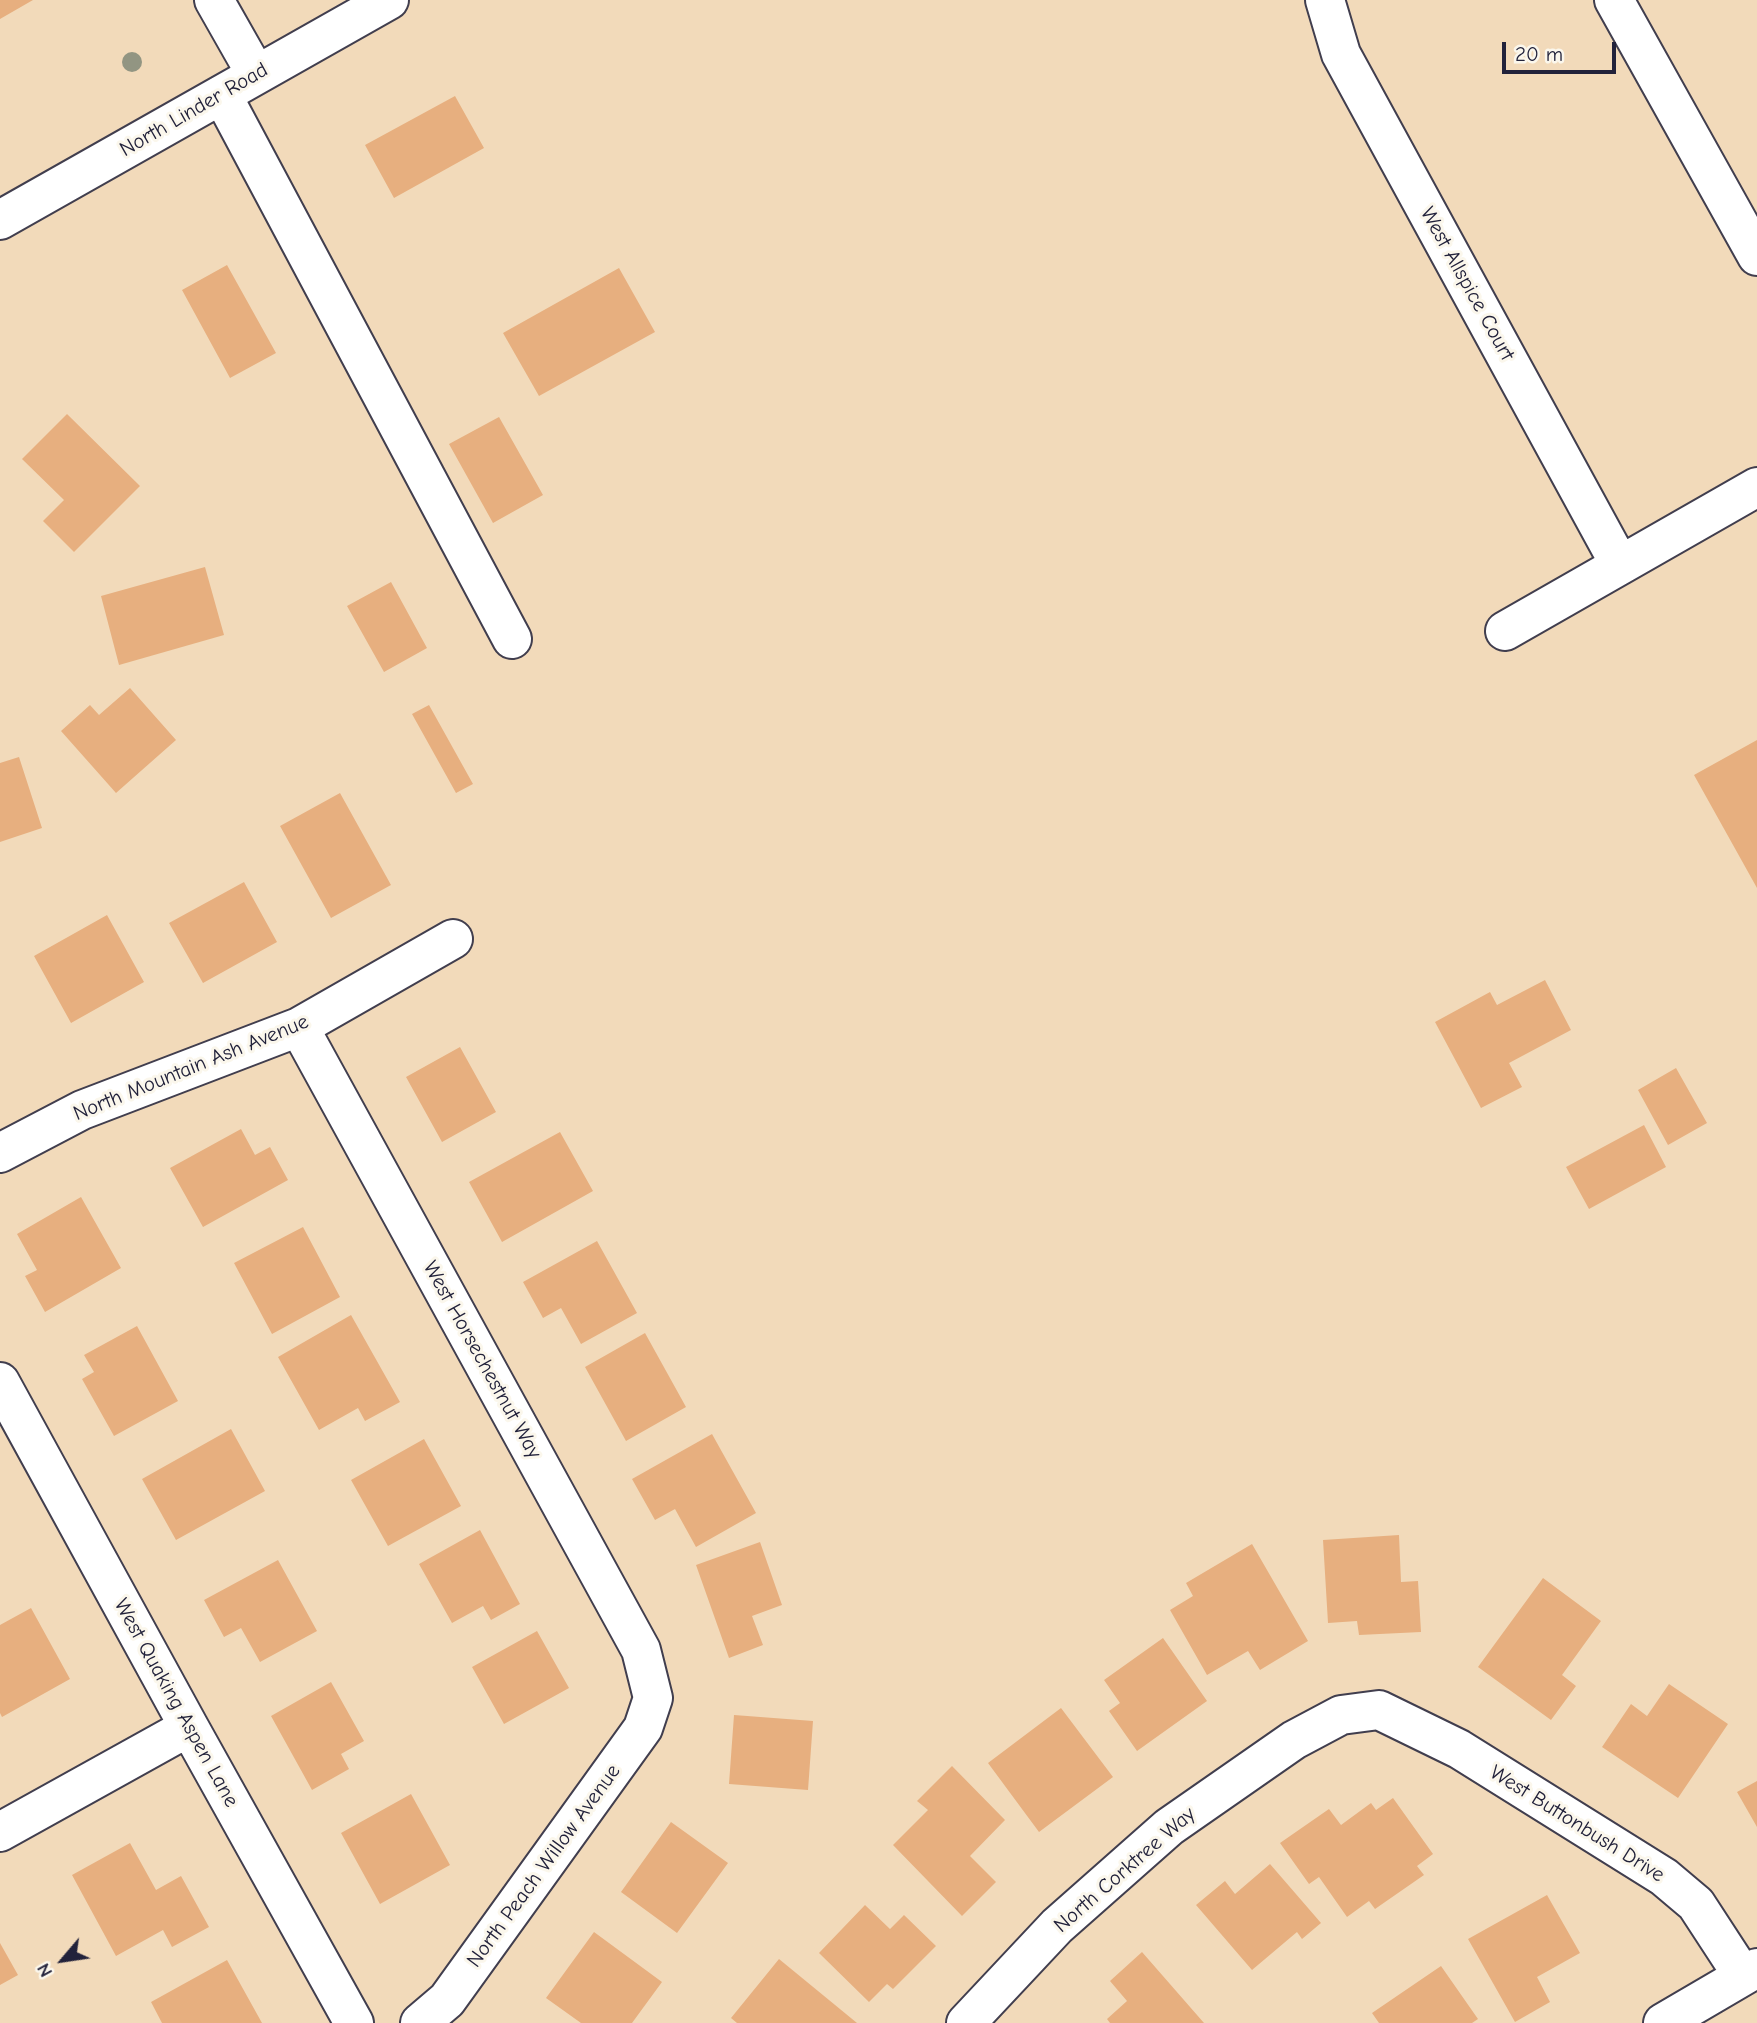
<!DOCTYPE html>
<html>
<head>
<meta charset="utf-8">
<style>
	body { margin:0 }
	#map { position:relative; width:1757px; height:2023px; overflow:hidden; background:#f2daba; font-family:"Comic Neue",sans-serif }
	canvas { display:block }
	.north { position:absolute; left:28px; top:1925px; width:70px; height:70px; -webkit-text-stroke:5px #fbf7ec; paint-order:stroke; rotate:241deg; font-size:19px; font-weight:700; line-height:28px; text-align:center; color:#22223b }
	.north::after { content:''; display:block; margin:auto; width:24px; height:32px; background:#22223b; clip-path:polygon(50% 0,100% 100%,50% 72%,0 100%) }
	.scale { position:absolute; left:1502px; top:42px; width:114px; height:32px; box-sizing:border-box; border:4px solid #22223b; border-top:0; padding-left:9px; font-size:21px; line-height:24px; white-space:nowrap; color:#22223b; -webkit-text-stroke:5px #fbf7ec; paint-order:stroke }
</style>
</head>
<body>
<div id="map">
<canvas width="1757" height="2023"></canvas>
<div class="north">N</div>
<div class="scale">20 m</div>
</div>
<script>
const g = document.querySelector('canvas').getContext('2d');
g.lineJoin = 'round';
function paint(path, color) {
  g.fillStyle = color;
  g.fill(path, 'evenodd');
}
function stroke(path, color, width, dash) {
  g.strokeStyle = color;
  g.lineWidth = width;
  g.lineCap = dash ? 'butt' : 'round';
  g.setLineDash(dash || []);
  g.stroke(path);
}
function drawText(font, color, halo, rows, align = 'center') {
  g.font = font + ' "Comic Neue",sans-serif';
  g.lineWidth = 6;
  g.setLineDash([]);
  g.textBaseline = 'middle';
  g.strokeStyle = halo;
  g.fillStyle = color;
  for (const [text, x, y, turn = 0] of rows) {
    g.save();
    g.translate(x, y);
    g.rotate((+turn || 0) * Math.PI / 180);
    g.textAlign = isNaN(turn) ? turn : align;
    if (halo) g.strokeText(text, 0, 0);
    g.fillText(text, 0, 0);
    g.restore();
  }
}
const building = new Path2D(`
	M 0,0 L 33,0 L 0,19 Z
	M 455,96 L 484,148 L 394,198 L 365,145 Z
	M 227,265 L 276,353 L 230,378 L 182,290 Z
	M 619,268 L 655,332 L 539,396 L 503,333 Z
	M 67,414 L 140,486 L 74,552 L 43,521 L 64,500 L 22,459 Z
	M 499,417 L 543,495 L 493,523 L 449,444 Z
	M 205,567 L 224,635 L 119,665 L 101,596 Z
	M 391,582 L 427,648 L 384,672 L 347,606 Z
	M 130,688 L 176,740 L 116,793 L 61,731 L 90,705 L 99,715 Z
	M 429,705 L 473,784 L 456,793 L 412,714 Z
	M 1757,740 L 1757,888 L 1694,775 Z
	M 19,757 L 42,828 L 0,842 L 0,763 Z
	M 340,793 L 391,885 L 331,918 L 280,826 Z
	M 244,882 L 277,942 L 203,983 L 169,923 Z
	M 107,915 L 144,982 L 71,1023 L 34,956 Z
	M 1545,980 L 1571,1030 L 1509,1063 L 1522,1087 L 1481,1108 L 1435,1022 L 1490,992 L 1497,1005 Z
	M 460,1047 L 496,1112 L 442,1142 L 406,1077 Z
	M 1676,1068 L 1707,1123 L 1668,1145 L 1638,1090 Z
	M 1644,1125 L 1666,1167 L 1589,1209 L 1566,1167 Z
	M 241,1129 L 255,1155 L 270,1147 L 288,1180 L 203,1227 L 170,1168 Z
	M 560,1132 L 593,1191 L 502,1242 L 469,1182 Z
	M 81,1197 L 121,1268 L 45,1312 L 25,1276 L 37,1270 L 17,1234 Z
	M 303,1227 L 340,1297 L 272,1334 L 234,1263 Z
	M 597,1241 L 637,1313 L 581,1344 L 561,1308 L 543,1318 L 523,1282 Z
	M 351,1315 L 400,1402 L 365,1421 L 358,1408 L 319,1430 L 278,1357 Z
	M 137,1326 L 178,1401 L 114,1436 L 82,1379 L 94,1372 L 84,1355 Z
	M 645,1333 L 686,1407 L 626,1441 L 585,1367 Z
	M 231,1429 L 265,1491 L 176,1540 L 142,1479 Z
	M 712,1434 L 756,1513 L 696,1547 L 675,1509 L 655,1520 L 632,1479 Z
	M 424,1439 L 461,1506 L 388,1546 L 351,1480 Z
	M 480,1530 L 520,1604 L 491,1620 L 483,1606 L 452,1623 L 419,1564 Z
	M 1399,1535 L 1401,1582 L 1418,1581 L 1421,1632 L 1359,1635 L 1357,1621 L 1328,1623 L 1323,1540 Z
	M 760,1542 L 782,1605 L 752,1616 L 763,1645 L 729,1658 L 696,1565 Z
	M 1252,1544 L 1308,1641 L 1260,1670 L 1248,1651 L 1207,1675 L 1170,1610 L 1193,1596 L 1186,1583 Z
	M 278,1560 L 317,1631 L 260,1662 L 241,1628 L 224,1637 L 204,1600 Z
	M 1543,1578 L 1601,1621 L 1562,1675 L 1576,1686 L 1551,1720 L 1478,1667 Z
	M 31,1608 L 70,1679 L 2,1717 L 0,1713 L 0,1625 Z
	M 537,1631 L 569,1688 L 504,1724 L 472,1667 Z
	M 1163,1638 L 1207,1701 L 1137,1751 L 1109,1711 L 1120,1703 L 1104,1680 Z
	M 331,1682 L 364,1741 L 341,1754 L 349,1769 L 312,1790 L 271,1716 Z
	M 1669,1684 L 1728,1724 L 1678,1798 L 1602,1747 L 1631,1704 L 1647,1716 Z
	M 1061,1708 L 1113,1777 L 1039,1832 L 988,1763 Z
	M 734,1715 L 813,1721 L 808,1790 L 729,1784 Z
	M 952,1766 L 1005,1820 L 970,1856 L 996,1882 L 962,1916 L 893,1845 L 928,1810 L 917,1801 Z
	M 1757,1781 L 1757,1827 L 1737,1792 Z
	M 411,1794 L 450,1865 L 380,1904 L 341,1833 Z
	M 1393,1798 L 1433,1854 L 1417,1866 L 1424,1875 L 1375,1909 L 1369,1901 L 1347,1917 L 1319,1877 L 1309,1884 L 1280,1843 L 1329,1809 L 1341,1825 L 1371,1803 L 1376,1810 Z
	M 671,1822 L 728,1863 L 677,1933 L 621,1892 Z
	M 130,1843 L 156,1890 L 181,1876 L 209,1927 L 172,1947 L 163,1930 L 116,1956 L 72,1875 Z
	M 1270,1864 L 1321,1923 L 1302,1939 L 1297,1932 L 1252,1970 L 1196,1905 L 1225,1881 L 1235,1894 Z
	M 1547,1895 L 1580,1953 L 1537,1977 L 1550,2002 L 1515,2022 L 1468,1939 Z
	M 865,1905 L 890,1929 L 904,1915 L 936,1946 L 893,1989 L 887,1984 L 869,2002 L 819,1953 Z
	M 594,1932 L 662,1982 L 632,2023 L 581,2023 L 546,1998 Z
	M 0,1943 L 18,1975 L 0,1985 Z
	M 1142,1952 L 1204,2023 L 1110,2023 L 1107,2019 L 1127,2001 L 1110,1981 Z
	M 779,1959 L 857,2023 L 737,2023 L 731,2018 Z
	M 227,1960 L 262,2023 L 162,2023 L 151,2002 Z
	M 1441,1966 L 1478,2019 L 1472,2023 L 1379,2023 L 1372,2013 Z`);
const minor = new Path2D(`
	M 214,0 L 256,74
	M 1325,0 L 1341,54 L 1620,565
	M 1614,0 L 1757,256
	M 222,95 L 512,639
	M 1505,631 L 1757,487
	M 299,1027 L 641,1650 L 653,1698 L 643,1728 L 447,2000 L 420,2023
	M 0,1153 L 82,1110 L 299,1027 L 453,939
	M 0,1382 L 189,1727 L 354,2023
	M 0,1832 L 189,1727
	M 966,2023 L 1057,1926 L 1169,1827 L 1294,1740 L 1341,1715 L 1379,1710 L 1459,1749 L 1664,1877 L 1696,1904 L 1743,1976
	M 1663,2023 L 1757,1968`);
const major = new Path2D(`
	M 0,220 L 389,0`);
const trees = [
	[132,62]
];
const streetNames = [
	["North Linder Road",194,110,-30],
	["West Allspice Court",1467,284,61],
	["North Mountain Ash Avenue",191,1068,-22],
	["West Horsechestnut Way",482,1360,61],
	["West Quaking Aspen Lane",176,1703,61],
	["West Buttonbush Drive",1577,1824,32],
	["North Peach Willow Avenue",544,1866,-54],
	["North Corktree Way",1125,1870,-41]
];
paint(building, '#e7af7f');
stroke(minor, '#413e4e', 42);
stroke(major, '#413e4e', 42);
stroke(minor, '#fff', 38);
stroke(major, '#fff', 38);
g.fillStyle = '#929582';
for (const [x, y] of trees) {
  g.beginPath();
  g.arc(x, y, 10, 0, 2 * Math.PI);
  g.fill();
}
drawText('21px', '#22223b', '#fbf7ec', streetNames);
</script>
</body>
</html>
